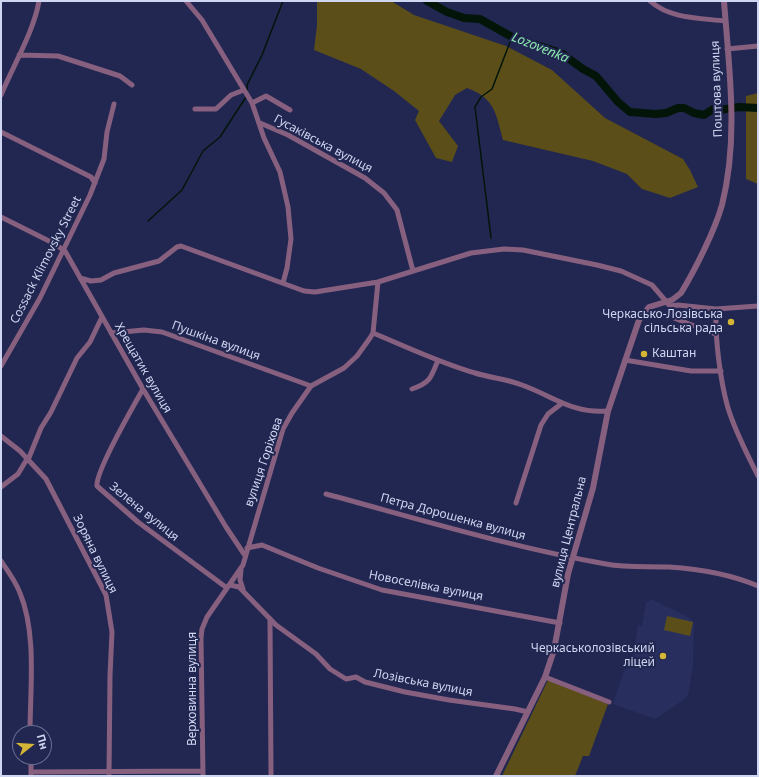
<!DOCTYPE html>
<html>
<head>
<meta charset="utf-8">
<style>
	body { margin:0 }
	#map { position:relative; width:759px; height:777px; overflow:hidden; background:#212751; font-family:"Noto Sans",sans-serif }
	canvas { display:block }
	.frame { position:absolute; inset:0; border:2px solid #cfd6f1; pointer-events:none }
	.north { position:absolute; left:12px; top:725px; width:40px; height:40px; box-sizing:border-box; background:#212751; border:1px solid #676d91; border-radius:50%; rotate:73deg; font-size:11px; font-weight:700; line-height:16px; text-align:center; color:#cfd6f1 }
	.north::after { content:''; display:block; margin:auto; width:14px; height:18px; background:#d5b535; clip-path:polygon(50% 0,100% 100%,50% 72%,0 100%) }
</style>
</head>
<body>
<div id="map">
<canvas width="759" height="777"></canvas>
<div class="frame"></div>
<div class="north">Пн</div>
</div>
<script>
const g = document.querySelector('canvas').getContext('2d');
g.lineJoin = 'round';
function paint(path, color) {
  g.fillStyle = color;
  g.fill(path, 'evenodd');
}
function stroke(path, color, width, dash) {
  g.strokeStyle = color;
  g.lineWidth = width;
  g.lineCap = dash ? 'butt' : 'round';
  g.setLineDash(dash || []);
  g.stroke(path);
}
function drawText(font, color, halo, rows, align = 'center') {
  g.font = font + ' "Noto Sans",sans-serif';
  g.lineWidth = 4;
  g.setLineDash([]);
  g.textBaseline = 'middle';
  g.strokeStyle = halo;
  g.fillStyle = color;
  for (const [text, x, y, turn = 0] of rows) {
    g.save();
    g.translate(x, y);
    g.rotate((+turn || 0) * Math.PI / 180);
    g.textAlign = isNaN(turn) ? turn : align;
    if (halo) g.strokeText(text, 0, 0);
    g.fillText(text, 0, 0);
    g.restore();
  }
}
const built = new Path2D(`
	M 651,599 L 686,616 L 692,620 L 694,624 L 693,666 L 688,695 L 685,699 L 655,719 L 613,704 L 624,671 L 632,665 L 638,625 L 642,626 L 646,603 Z`);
const green = new Path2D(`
	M 317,1 L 391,1 L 414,15 L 506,46 L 552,70 L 605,118 L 683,159 L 690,170 L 698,187 L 670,198 L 642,189 L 627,174 L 593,161 L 503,140 C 496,114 495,98 467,88 L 455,95 L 439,121 L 458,146 L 452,162 L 436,158 L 415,120 L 419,111 L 394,91 L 361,69 L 314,50 L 317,25 Z
	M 758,93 L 758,184 L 746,179 L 746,96 Z
	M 667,616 L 693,622 L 690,636 L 664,630 Z
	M 548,680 L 608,704 L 589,756 L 583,756 L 575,776 L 502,776 Z`);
const stream = new Path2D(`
	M 247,90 L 247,85 L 262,55 L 283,1
	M 148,221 L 182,190 L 203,151 L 220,137 L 246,97
	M 491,238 L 475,107 L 481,97 L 492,89 L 512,37`);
const river = new Path2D(`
	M 427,1 L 447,12 L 464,18 L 480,19 L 512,37 L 561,53 L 583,69 L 596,76 L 618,102 L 630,112 L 656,114 L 666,113 L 678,108 L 684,108 L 694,113 L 704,115 L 713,109 L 720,110 L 739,107 L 758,108`);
const minor = new Path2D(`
	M 186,1 L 202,20 L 252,103 L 264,138 L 280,172 L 288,207 L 291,239 L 287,268 L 283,283
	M 650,1 C 670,19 700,18 725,21
	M 727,49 L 758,46
	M 19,55 L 58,56 L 120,76 L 132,85
	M 1,95 C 13,66 34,31 39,1
	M 252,103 L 266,96 L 290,110
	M 195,109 L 216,109 L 231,95 L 244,90
	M 260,123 L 288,135 L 365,178 L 384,193 L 397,210 L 413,271
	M 1,132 L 91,177 L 95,183
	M 1,217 L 53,243 L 65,251 L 143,389 L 226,527 L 244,554
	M 80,278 L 91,281 L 101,280 L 114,273 L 159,261 L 177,247 L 181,246 L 304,291 L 315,292 L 378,282 L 471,253 L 504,249 L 523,250 L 597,265 L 621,271 L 652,285 L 670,306 L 678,305 L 716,309 L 758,306
	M 670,306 L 674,318 L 715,334
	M 716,309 C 715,338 720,380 728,408 C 735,431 747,454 758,476
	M 111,333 L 144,330 L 162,332 L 311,386
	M 373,333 C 407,347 440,363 475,373 C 491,378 507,379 522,385 C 553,396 572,414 608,411
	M 625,360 L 691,371 L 721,371
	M 1,366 L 40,298 L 90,195 L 104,159 L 107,132 L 114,104
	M 143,389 C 134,405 95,472 97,486 L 138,522 L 227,588
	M 412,389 C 430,383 431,378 438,360
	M 1,436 L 20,451 L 46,479 L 106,595 L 112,632 L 110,675 L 109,776
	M 28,460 L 41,428 L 51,412 L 77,358 L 90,342 L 102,317
	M 1,487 L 18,474 L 27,459
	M 326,494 C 419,519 511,547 606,564 C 627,568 648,566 669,567 C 700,569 730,574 758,586
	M 516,503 L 541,425 L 548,414 L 561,404
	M 247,548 L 262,545 L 318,568 L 382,590 L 560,623
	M 1,561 C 8,571 16,582 20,593 C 37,634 30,689 30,733
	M 241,570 L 240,580 L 243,589
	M 230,585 L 239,587 L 276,625 L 316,654 L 330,669 L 346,679 L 356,677 L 365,682 L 405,692 L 449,700 L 515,709 L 528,712
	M 270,619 L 271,776
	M 545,677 L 609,702
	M 31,757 L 31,776
	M 31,772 L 203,771
	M 203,776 L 201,638 L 202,629 L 207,617 L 243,565 L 283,429 L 292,413 L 311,386 L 344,368 L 357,356 L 370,338 L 373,333 L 378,282`);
const tertiary = new Path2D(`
	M 496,776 L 545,677 L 554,650 L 568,574 L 593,488 L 608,411 L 639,320 L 649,307 L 672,300 L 681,293 C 695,270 715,230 722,205 C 739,138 729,68 724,1`);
const markers = [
	[731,322,4,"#d5b535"],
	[644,354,4,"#d5b535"],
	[663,656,4,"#d5b535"]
];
const streetNames = [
	["Поштова вулиця",717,89,-92],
	["Гусаківська вулиця",323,144,28],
	["Cossack Klimovsky Street",46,260,-63],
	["Пушкіна вулиця",216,341,20],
	["Хрещатик вулиця",143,368,60],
	["вулиця Горіхова",264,462,-71],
	["Зелена вулиця",144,512,39],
	["Петра Дорошенка вулиця",453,517,15],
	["вулиця Центральна",569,532,-76],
	["Зоряна вулиця",95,554,64],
	["Новоселівка вулиця",426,586,11],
	["Лозівська вулиця",423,683,11],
	["Верховинна вулиця",193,689,-90]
];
const poiNames = [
	["Черкасько-Лозівська",723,315],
	["сільська рада",723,329],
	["Каштан",652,354,"left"],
	["Черкаськолозівський",655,649],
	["ліцей",655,663]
];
const waterNames = [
	["Lozovenka",540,48,22]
];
paint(built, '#282f5f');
paint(green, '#5b4e19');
stroke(stream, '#031509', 1.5);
stroke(river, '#031509', 8);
stroke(minor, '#88607f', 5);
stroke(tertiary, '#88607f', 6);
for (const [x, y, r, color] of markers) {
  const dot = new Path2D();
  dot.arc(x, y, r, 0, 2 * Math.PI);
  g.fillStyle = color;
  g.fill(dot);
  stroke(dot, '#212751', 1.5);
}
drawText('12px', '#cfd6f1', '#212751', streetNames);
drawText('12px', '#cfd6f1', '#212751', poiNames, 'right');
drawText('italic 13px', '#8ce9ad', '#212751', waterNames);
</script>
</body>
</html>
